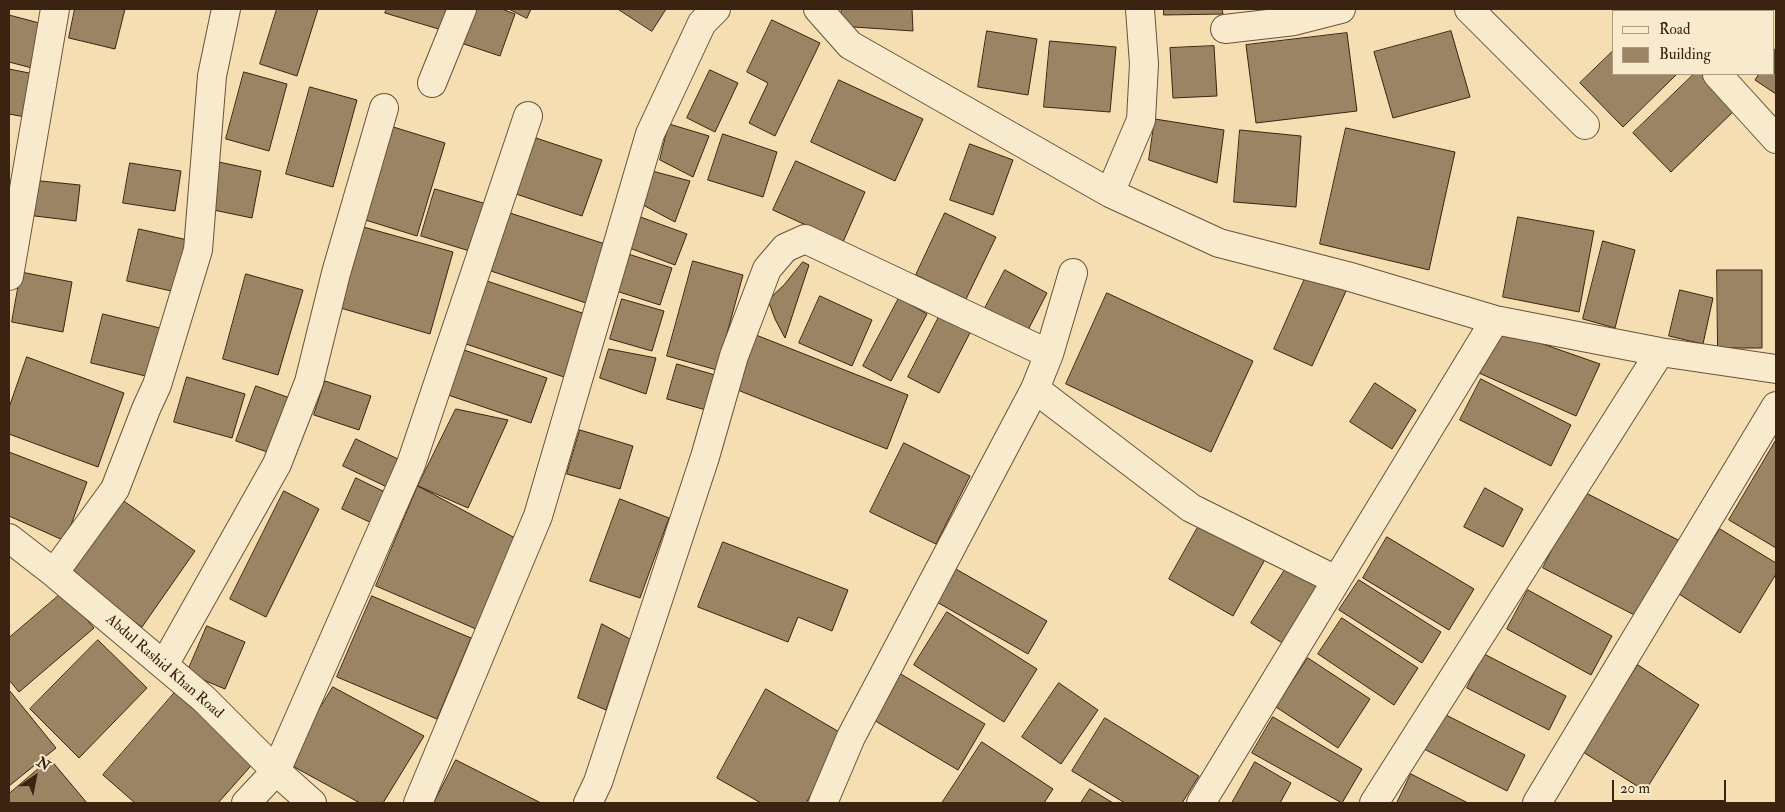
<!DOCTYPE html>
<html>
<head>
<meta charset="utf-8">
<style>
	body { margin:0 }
	#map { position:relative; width:1785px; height:812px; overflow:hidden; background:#f5deb2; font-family:"IM FELL Double Pica",serif }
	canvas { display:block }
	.frame { position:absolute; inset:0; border:10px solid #3a2310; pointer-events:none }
	.legend { position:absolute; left:1612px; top:10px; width:162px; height:65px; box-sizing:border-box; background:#f8eacd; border:1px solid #ac9a81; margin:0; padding:6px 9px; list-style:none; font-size:15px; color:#3a2310 }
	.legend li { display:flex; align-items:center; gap:10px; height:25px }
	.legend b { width:25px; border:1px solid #ac9a81 }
	.north { position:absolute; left:10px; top:752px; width:50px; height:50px; -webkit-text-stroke:4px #f8eacd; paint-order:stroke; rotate:33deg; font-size:14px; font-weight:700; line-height:20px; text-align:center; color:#3a2310 }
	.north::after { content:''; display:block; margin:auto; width:18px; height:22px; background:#3a2310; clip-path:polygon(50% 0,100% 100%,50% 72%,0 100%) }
	.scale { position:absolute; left:1612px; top:780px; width:114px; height:22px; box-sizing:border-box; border:2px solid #3a2310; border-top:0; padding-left:6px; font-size:15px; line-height:18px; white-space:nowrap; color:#3a2310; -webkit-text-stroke:4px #f8eacd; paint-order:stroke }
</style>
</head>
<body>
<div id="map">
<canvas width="1785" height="812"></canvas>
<div class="frame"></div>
<ul class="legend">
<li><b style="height:6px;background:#f8eacd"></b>Road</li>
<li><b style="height:14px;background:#9b8464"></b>Building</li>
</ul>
<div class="north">N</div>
<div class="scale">20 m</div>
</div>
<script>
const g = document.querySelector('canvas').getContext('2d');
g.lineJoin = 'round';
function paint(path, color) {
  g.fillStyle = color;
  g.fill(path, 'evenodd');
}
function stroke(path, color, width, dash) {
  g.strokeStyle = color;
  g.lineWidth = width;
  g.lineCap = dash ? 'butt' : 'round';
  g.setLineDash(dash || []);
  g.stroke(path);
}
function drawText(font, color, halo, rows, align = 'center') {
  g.font = font + ' "IM FELL Double Pica",serif';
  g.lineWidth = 4;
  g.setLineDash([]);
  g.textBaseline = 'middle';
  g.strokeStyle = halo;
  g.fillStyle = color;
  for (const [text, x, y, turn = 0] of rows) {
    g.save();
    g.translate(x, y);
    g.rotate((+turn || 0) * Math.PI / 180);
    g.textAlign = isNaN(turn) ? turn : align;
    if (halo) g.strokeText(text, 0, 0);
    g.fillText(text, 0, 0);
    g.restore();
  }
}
const building = new Path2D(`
	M 75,9 L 125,9 L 115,49 L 69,38 Z
	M 277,9 L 318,9 L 297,76 L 260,64 Z
	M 387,9 L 448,9 L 442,30 L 385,13 Z
	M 467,9 L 502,9 L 515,14 L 500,56 L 455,41 Z
	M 509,9 L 531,9 L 527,18 Z
	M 618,9 L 666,9 L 652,31 Z
	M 842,9 L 912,9 L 913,31 L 839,26 Z
	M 1164,9 L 1222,9 L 1223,14 L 1164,15 Z
	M 1728,9 L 1768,9 L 1766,11 L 1726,11 Z
	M 9,15 L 43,24 L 32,68 L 9,62 Z
	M 772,20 L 820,43 L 775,136 L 749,123 L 768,83 L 747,72 Z
	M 987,31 L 1037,39 L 1028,95 L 978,87 Z
	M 1451,31 L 1470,97 L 1393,118 L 1374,52 Z
	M 1347,33 L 1357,111 L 1256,123 L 1246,45 Z
	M 1050,41 L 1116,47 L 1110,112 L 1044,107 Z
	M 1214,46 L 1217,96 L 1173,98 L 1170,48 Z
	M 1776,48 L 1776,94 L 1755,80 L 1759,74 L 1774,74 L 1774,51 Z
	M 1614,50 L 1614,74 L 1677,74 L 1623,127 L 1580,83 Z
	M 9,69 L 34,74 L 25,117 L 9,114 Z
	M 710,70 L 738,83 L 715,132 L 687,118 Z
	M 244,72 L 287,84 L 269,151 L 226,139 Z
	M 1694,74 L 1706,74 L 1738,107 L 1671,172 L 1633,133 Z
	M 839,80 L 923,119 L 895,181 L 811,142 Z
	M 310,87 L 357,100 L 333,187 L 286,174 Z
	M 1155,119 L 1224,130 L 1217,183 L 1149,160 Z
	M 669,124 L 709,136 L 693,177 L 660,160 Z
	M 387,125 L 445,143 L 417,236 L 359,218 Z
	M 1346,128 L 1455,152 L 1429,270 L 1320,244 Z
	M 1240,130 L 1301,136 L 1296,207 L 1234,202 Z
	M 723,134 L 777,152 L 763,197 L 708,180 Z
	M 536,138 L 602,160 L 582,216 L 516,194 Z
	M 970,144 L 1013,160 L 993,215 L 950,200 Z
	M 214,161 L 261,171 L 252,218 L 204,208 Z
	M 796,161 L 865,192 L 843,242 L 773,210 Z
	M 130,163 L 181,171 L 175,211 L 123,203 Z
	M 652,171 L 690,181 L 675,222 L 643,205 Z
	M 31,180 L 80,185 L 76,221 L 27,215 Z
	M 435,189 L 490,205 L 476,253 L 421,236 Z
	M 510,213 L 608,245 L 589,304 L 491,271 Z
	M 945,213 L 996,237 L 966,299 L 916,275 Z
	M 635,215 L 687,234 L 675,265 L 624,246 Z
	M 1518,217 L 1594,231 L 1579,312 L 1503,297 Z
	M 360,226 L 453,252 L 430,334 L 337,307 Z
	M 139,229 L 192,241 L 180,293 L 127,281 Z
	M 1603,241 L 1635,250 L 1615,328 L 1583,319 Z
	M 625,253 L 672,268 L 660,305 L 613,290 Z
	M 693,261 L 743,275 L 717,370 L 667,356 Z
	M 803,262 L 809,265 L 785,338 L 775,319 L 768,300 L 784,285 Z
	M 1005,270 L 1047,293 L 1026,334 L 983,312 Z
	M 1717,270 L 1762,270 L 1762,348 L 1718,348 Z
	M 21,272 L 72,282 L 63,332 L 12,322 Z
	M 246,274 L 303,290 L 278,375 L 223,359 Z
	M 1307,274 L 1346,291 L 1312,366 L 1274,349 Z
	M 481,279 L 585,314 L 564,377 L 460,342 Z
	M 1680,290 L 1713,298 L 1703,344 L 1669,336 Z
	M 1107,293 L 1253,361 L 1211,452 L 1066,384 Z
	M 820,296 L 872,320 L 852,366 L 799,343 Z
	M 899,298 L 927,314 L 891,381 L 863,366 Z
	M 622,299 L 664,311 L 652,351 L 610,339 Z
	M 941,313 L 972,329 L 939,393 L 908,377 Z
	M 103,314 L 168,330 L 154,378 L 91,363 Z
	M 1500,329 L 1600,364 L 1576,416 L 1479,373 Z
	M 756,335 L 908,395 L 887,449 L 735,389 Z
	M 458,348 L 547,378 L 531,423 L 442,393 Z
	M 609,349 L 656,358 L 646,394 L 600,378 Z
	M 27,357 L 124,393 L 98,467 L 9,434 L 9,408 Z
	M 677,364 L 722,377 L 713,412 L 667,399 Z
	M 187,377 L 245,394 L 232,438 L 174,422 Z
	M 1481,379 L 1571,425 L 1551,466 L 1460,420 Z
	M 325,381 L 371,396 L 359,430 L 314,415 Z
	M 1375,383 L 1416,410 L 1392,449 L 1350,422 Z
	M 256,386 L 290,398 L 270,453 L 236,441 Z
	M 456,409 L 508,420 L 468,508 L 418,486 Z
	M 580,430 L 633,446 L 620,489 L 567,474 Z
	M 356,439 L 400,460 L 387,487 L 343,466 Z
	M 1776,440 L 1776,548 L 1729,520 Z
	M 904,443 L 970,476 L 936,544 L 870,512 Z
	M 9,452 L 87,482 L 65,541 L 9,516 Z
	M 356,478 L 395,497 L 380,527 L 342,509 Z
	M 418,486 L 515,538 L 476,629 L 376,586 Z
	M 1485,488 L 1523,509 L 1503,547 L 1464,527 Z
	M 284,491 L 319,509 L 266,617 L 230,599 Z
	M 1582,491 L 1686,544 L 1646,621 L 1543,568 Z
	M 118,497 L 195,551 L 142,627 L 65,573 Z
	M 620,499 L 669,518 L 640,598 L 590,581 Z
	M 1202,520 L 1267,556 L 1233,616 L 1169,579 Z
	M 1720,529 L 1776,563 L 1776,574 L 1740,633 L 1679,594 Z
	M 1387,537 L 1474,589 L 1449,630 L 1363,578 Z
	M 723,542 L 848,590 L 832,631 L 798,617 L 788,642 L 698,607 Z
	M 947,564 L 1047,621 L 1028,654 L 928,597 Z
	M 1288,565 L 1325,588 L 1287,646 L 1251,623 Z
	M 1359,580 L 1441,632 L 1422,663 L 1339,610 Z
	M 1528,590 L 1612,636 L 1591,675 L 1507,629 Z
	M 63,592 L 94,628 L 19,692 L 9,680 L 9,638 Z
	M 372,596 L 471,638 L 437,719 L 337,677 Z
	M 947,612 L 1037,669 L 1004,722 L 914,665 Z
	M 1342,618 L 1418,668 L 1394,705 L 1318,654 Z
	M 602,624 L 630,639 L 606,710 L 578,698 Z
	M 207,626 L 245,642 L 225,689 L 187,673 Z
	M 98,640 L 147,688 L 79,758 L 30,709 Z
	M 1484,654 L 1566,696 L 1549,730 L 1467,688 Z
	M 1308,658 L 1370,699 L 1338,748 L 1276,707 Z
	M 1638,665 L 1699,705 L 1645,791 L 1583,752 Z
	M 894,670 L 985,724 L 958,770 L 867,716 Z
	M 1059,683 L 1098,710 L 1061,764 L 1022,737 Z
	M 333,687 L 424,736 L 383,803 L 360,803 L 287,763 Z
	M 766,689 L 846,736 L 806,803 L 761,803 L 717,778 Z
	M 9,690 L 56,748 L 9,786 Z
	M 177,690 L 257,759 L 218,803 L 135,803 L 103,775 Z
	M 1438,711 L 1525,755 L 1507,791 L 1420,747 Z
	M 1273,717 L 1362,769 L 1342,803 L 1252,753 Z
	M 1105,718 L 1199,776 L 1182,803 L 1125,803 L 1072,771 Z
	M 982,742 L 1053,789 L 1044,803 L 942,803 Z
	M 50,759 L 87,803 L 9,803 L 9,794 Z
	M 456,760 L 541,803 L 434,803 Z
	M 1255,762 L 1291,783 L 1280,803 L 1232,803 Z
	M 1411,774 L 1468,803 L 1397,803 Z
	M 1090,789 L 1113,803 L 1081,803 Z`);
const minor = new Path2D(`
	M 818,9 L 850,45 L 1110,193 L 1219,243 L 1347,276 L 1495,320 L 1660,352 L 1776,369
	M 1469,9 L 1585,125
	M 1657,9 L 1660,11
	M 1225,29 L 1294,21 L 1341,9
	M 1717,74 L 1776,139
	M 432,83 L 462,9
	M 1110,193 L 1141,120 L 1144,64 L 1140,9
	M 9,276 L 55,9
	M 1035,389 L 1191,508 L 1336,580
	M 9,538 L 54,573 L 204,699 L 276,771 L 312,803
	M 54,573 L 115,489 L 146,409 L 157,385 L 198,250 L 212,76 L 226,9
	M 164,665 L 277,464 L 309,382 L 336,273 L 384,108
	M 246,803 L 276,771 L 411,464 L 528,116
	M 418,803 L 538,516 L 650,134 L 702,23 L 716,9
	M 588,803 L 598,782 L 705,457 L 734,356 L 767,269 L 785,248 L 805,239 L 1049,354
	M 823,803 L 851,737 L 1035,389 L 1049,354 L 1073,273
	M 1201,803 L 1495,320
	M 1374,803 L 1660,352
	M 1537,803 L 1776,406`);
const streetNames = [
	["Abdul Rashid Khan Road",164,667,41]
];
paint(building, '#9b8464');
stroke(building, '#3a2310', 1);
stroke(minor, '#695238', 30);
stroke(minor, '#f8eacd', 28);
drawText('15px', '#3a2310', '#f8eacd', streetNames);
</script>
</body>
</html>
